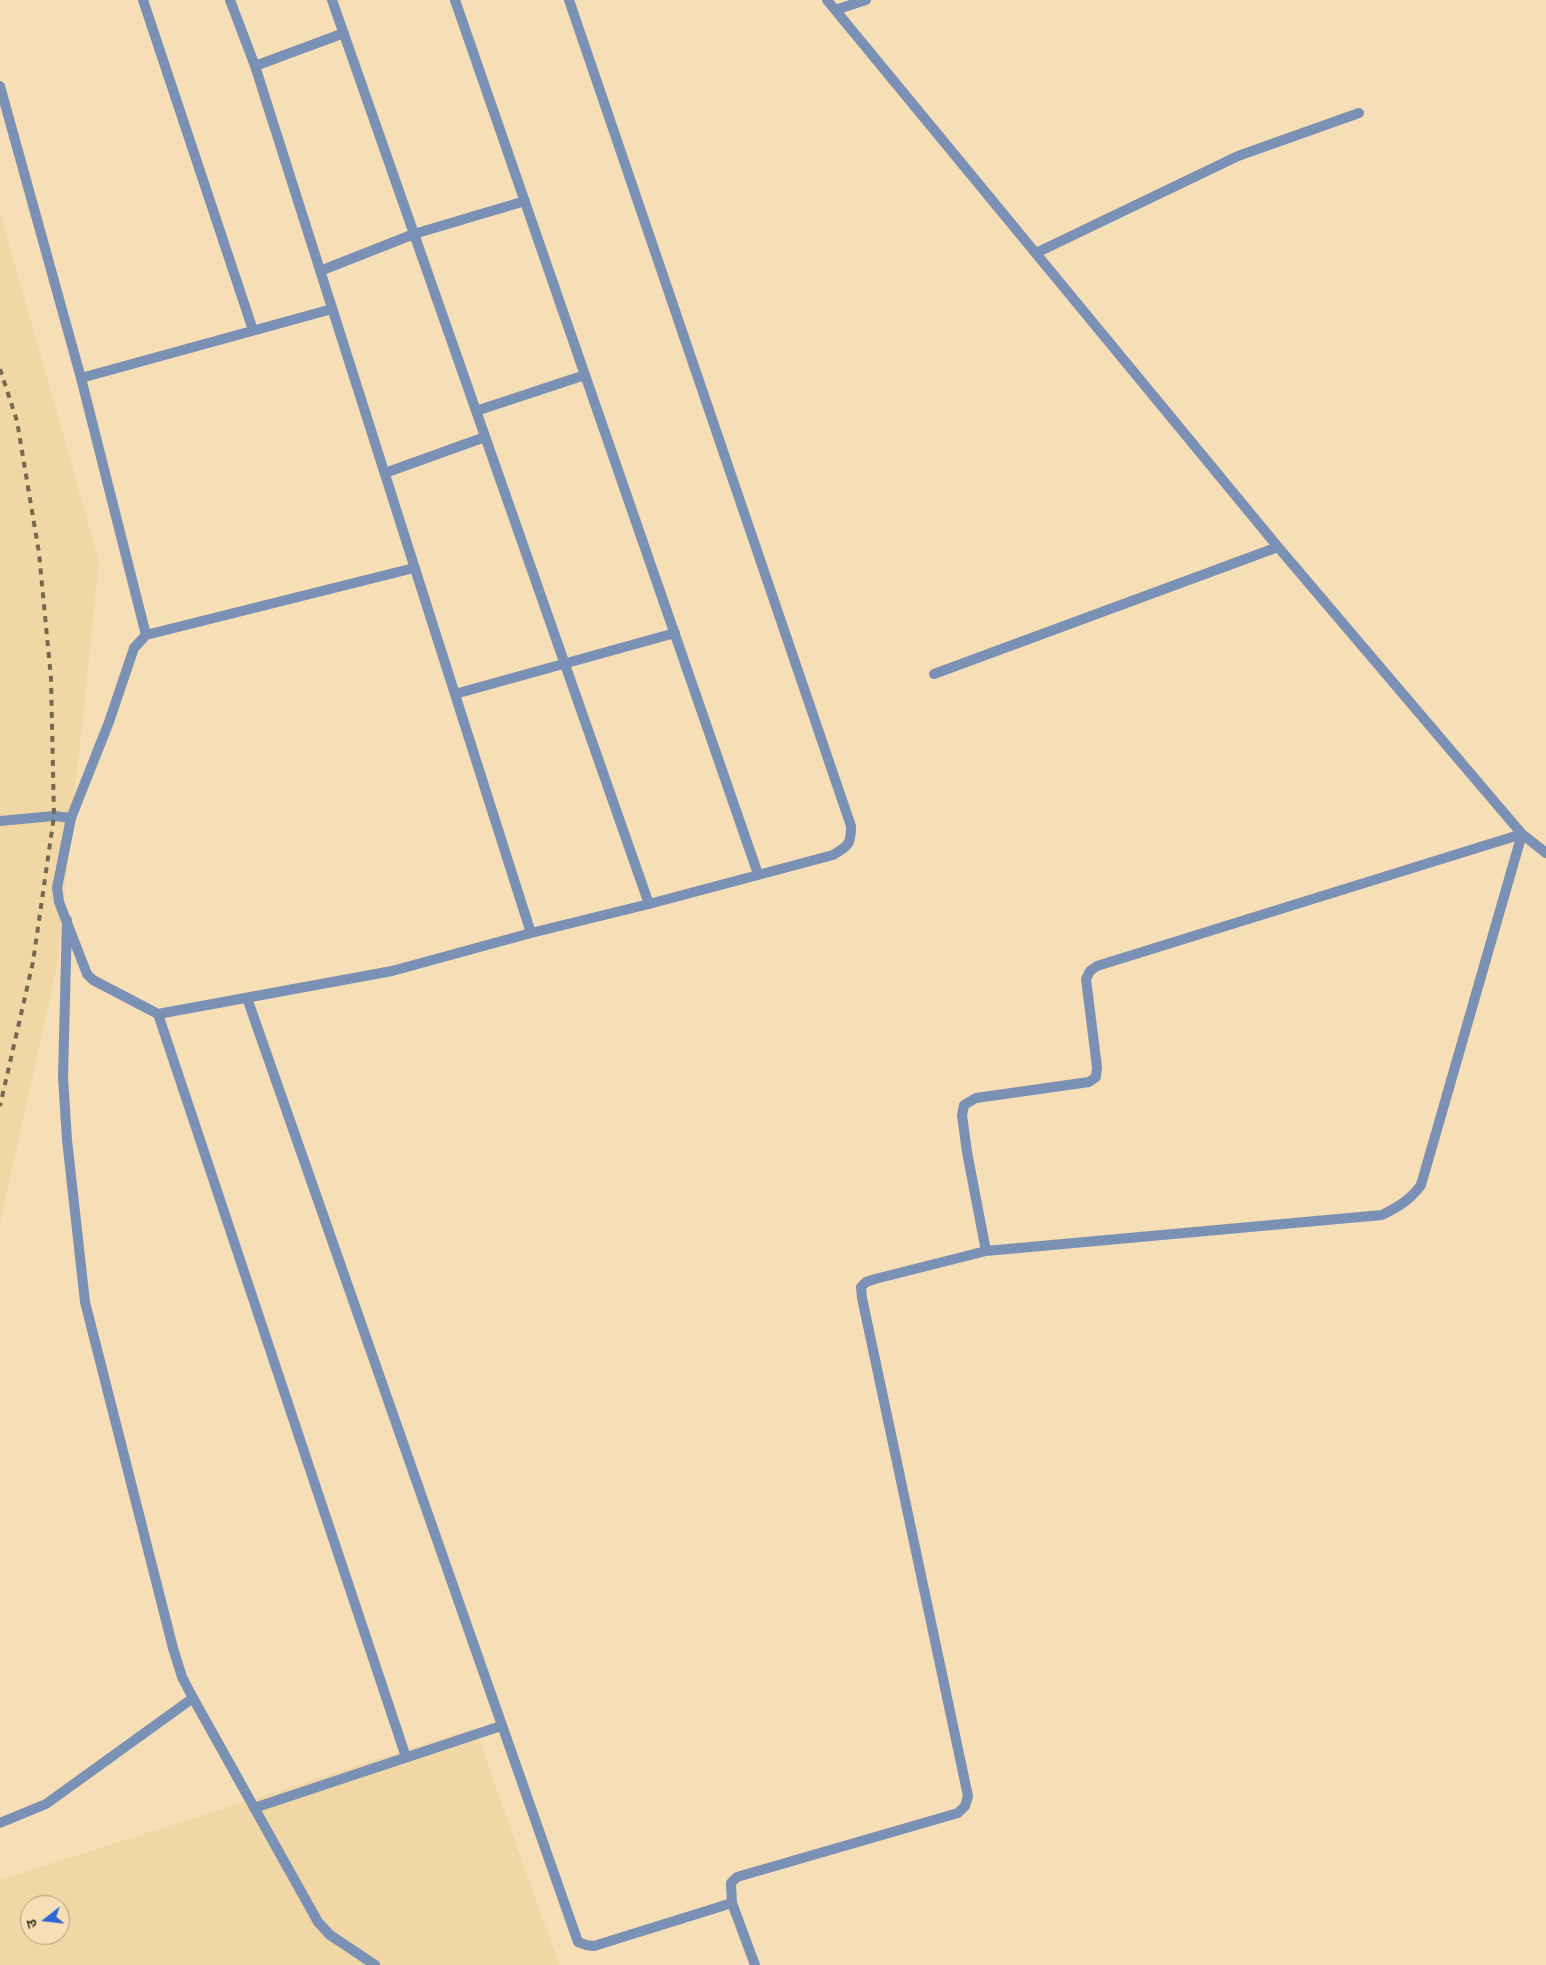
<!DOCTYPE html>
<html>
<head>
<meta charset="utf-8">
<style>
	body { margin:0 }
	#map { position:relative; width:1546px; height:1965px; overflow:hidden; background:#f6dfb6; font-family:Barlow,"Noto Sans Devanagari",sans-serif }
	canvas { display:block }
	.north { position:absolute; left:20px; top:1895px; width:50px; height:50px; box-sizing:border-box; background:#f6dfb6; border:1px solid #ae9c7d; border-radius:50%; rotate:254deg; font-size:14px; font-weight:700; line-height:20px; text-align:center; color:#413827 }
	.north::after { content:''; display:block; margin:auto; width:18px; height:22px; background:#2e67d5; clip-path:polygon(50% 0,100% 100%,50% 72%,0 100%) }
</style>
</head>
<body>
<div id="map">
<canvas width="1546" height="1965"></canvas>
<div class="north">उ</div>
</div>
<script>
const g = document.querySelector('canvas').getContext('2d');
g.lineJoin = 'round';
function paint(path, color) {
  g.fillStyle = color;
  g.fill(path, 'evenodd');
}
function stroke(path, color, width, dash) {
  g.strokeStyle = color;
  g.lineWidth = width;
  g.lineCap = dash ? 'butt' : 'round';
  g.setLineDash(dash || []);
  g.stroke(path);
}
const built = new Path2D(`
	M 0,213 L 99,561 L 57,966 L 0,1223 Z
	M 475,1728 L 559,1965 L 0,1965 L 0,1880 ZM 30,1905 L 60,1905 L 60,1935 L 30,1935 Z`);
const lane = new Path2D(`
	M 1036,253 L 1238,156 L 1359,113
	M 0,821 L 54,816 L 71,818
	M 0,1823 L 46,1804 L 193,1698`);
const street = new Path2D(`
	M 143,0 L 253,330
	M 230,0 L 255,66 L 531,933
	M 332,0 L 649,904
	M 455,0 L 758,874
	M 827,0 L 1278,547 L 1522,834 L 1546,853
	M 835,10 L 866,0
	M 255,66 L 344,33
	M 0,86 L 81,378
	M 320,271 L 414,234 L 525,201
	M 476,411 L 585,375
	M 385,473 L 485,437
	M 146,635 L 81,378 L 332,309
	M 934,674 L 1278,547
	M 455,694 L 675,633
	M 1522,834 L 1421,1185 C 1410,1200 1398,1207 1382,1215 L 986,1251 L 967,1152 L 962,1115 L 964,1105 L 976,1098 L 1089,1082 L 1096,1077 L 1097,1067 L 1086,979 L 1090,971 L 1097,966 Z
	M 67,920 L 63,1077 L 67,1140 L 85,1302 L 173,1648 L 182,1677 L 193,1698 L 318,1922 L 330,1935 L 375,1965
	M 247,998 L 578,1942 L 586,1945 L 594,1946 L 732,1903
	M 158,1014 L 93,980 L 87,974 L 59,902 L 57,888 L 71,818 L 109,722 L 134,648 L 146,635 L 414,568
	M 406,1757 L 158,1014 L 392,971 L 531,933 L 649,904 L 833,855 C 848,846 851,845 851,826 L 569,0
	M 254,1808 L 501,1726
	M 755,1965 L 732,1903 L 731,1883 L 737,1877 L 958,1813 L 965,1806 L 968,1796 L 862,1298 L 861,1287 L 866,1282 L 875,1279 L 986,1251`);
const rail = new Path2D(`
	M 0,369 L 17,421 L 39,553 L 51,678 L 54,816 L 33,962 L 0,1106`);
paint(built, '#f1d6a6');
stroke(lane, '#7b90b5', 10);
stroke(street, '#7b90b5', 10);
stroke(rail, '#766951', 4, [6, 6]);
</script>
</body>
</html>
